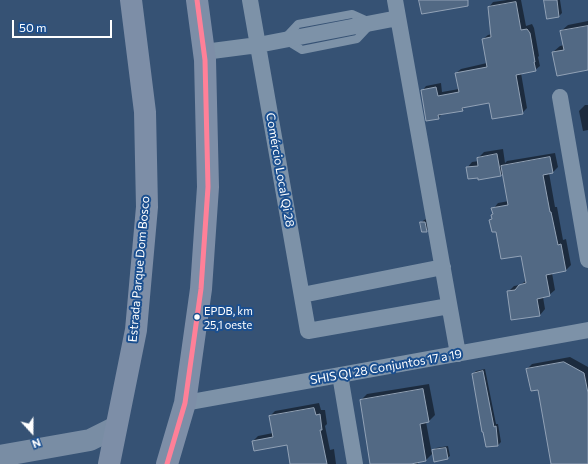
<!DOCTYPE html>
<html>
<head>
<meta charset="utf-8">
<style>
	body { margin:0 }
	#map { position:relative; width:588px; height:464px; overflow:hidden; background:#365274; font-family:Commissioner,sans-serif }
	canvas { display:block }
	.north { position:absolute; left:12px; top:412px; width:40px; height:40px; -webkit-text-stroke:3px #1b4f8f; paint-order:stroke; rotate:159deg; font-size:11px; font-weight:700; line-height:16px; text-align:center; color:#fff }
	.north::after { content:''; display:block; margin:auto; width:14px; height:18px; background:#fff; clip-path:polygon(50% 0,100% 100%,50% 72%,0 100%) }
	.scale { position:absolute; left:12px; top:20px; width:100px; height:18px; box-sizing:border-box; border:2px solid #fff; border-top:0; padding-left:5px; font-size:12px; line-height:14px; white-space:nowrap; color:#fff; -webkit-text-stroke:3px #1b4f8f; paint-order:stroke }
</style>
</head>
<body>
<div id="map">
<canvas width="588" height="464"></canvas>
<div class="north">N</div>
<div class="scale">50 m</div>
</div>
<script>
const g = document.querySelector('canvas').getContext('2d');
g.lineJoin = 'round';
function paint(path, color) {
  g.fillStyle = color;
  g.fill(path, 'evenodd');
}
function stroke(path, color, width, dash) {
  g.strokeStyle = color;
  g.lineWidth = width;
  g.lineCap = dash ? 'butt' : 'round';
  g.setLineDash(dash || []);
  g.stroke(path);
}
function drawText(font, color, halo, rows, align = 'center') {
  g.font = font + ' Commissioner,sans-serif';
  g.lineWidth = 4;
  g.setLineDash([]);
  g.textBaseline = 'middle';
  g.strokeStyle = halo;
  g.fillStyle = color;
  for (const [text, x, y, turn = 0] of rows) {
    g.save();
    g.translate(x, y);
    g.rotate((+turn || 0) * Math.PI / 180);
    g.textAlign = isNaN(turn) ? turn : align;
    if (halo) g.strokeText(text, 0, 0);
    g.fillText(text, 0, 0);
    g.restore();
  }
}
const shadow = new Path2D(`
	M 507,0 L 521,0 L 526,26 L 532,24 L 534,28 L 539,56 L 538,57 L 540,66 L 535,70 L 521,73 L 527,108 L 522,113 L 490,102 L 466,106 L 462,110 L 442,114 L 438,118 L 422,91 L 426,86 L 441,83 L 442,92 L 459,89 L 456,73 L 461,69 L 487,63 L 483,39 L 488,35 L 492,34 L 489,7 L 493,2 Z
	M 545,0 L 560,0 L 562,13 L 559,16 L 548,18 Z
	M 588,21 L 588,69 L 553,52 L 560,46 L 564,45 L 561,31 L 568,25 Z
	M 585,105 L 588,105 L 588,130 L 583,131 L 579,111 Z
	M 503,149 L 505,163 L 507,161 L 555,153 L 558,167 L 553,172 L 549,173 L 555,207 L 557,207 L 563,240 L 566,239 L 571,265 L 566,270 L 552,273 L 555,290 L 549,295 L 543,297 L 545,309 L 540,315 L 508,292 L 514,286 L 520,285 L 527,280 L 522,254 L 496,231 L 491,220 L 492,218 L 492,215 L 493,213 L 493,209 L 498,203 L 509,201 L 503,173 L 501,175 L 467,168 L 472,162 L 479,161 L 478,158 L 484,152 Z
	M 427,219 L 429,228 L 426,231 L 421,223 L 424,220 Z
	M 570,357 L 588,367 L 588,464 L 552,464 L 539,388 L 527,369 L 532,364 Z
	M 485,369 L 496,424 L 498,424 L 501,442 L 498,445 L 473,374 L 476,371 Z
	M 429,384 L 435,415 L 429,421 L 426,422 L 432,454 L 426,460 L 418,462 L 418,464 L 372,464 L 361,400 L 367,394 Z
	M 319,403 L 321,410 L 325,410 L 327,424 L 325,426 L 330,450 L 334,449 L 336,464 L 291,464 L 288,444 L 253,441 L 258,436 L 273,433 L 270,416 L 275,411 Z
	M 448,446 L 450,456 L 447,458 L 433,451 L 436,448 Z`);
const building = new Path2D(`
	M 419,0 L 468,0 L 468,6 L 422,14 Z
	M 544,0 L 557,0 L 559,17 L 547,19 Z
	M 516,2 L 521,30 L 527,29 L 530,33 L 535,62 L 534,62 L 536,71 L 516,75 L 523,114 L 492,119 L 489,103 L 462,108 L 463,111 L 438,115 L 439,119 L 426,121 L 421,90 L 436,87 L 438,96 L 459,92 L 455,73 L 487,67 L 482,39 L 491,37 L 488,7 Z
	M 588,26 L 588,70 L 557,76 L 552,52 L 564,50 L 560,31 Z
	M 497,154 L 501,176 L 478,180 L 478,178 L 468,179 L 466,167 L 478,166 L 477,158 Z
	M 550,157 L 553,173 L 543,175 L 550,212 L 551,212 L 558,245 L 561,244 L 566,271 L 546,275 L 550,296 L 537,299 L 540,316 L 511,320 L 507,291 L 515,290 L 519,285 L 526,283 L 521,256 L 501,259 L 496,232 L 492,232 L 489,220 L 492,219 L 491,215 L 493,214 L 491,208 L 508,205 L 501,166 Z
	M 420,222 L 425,222 L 427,232 L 422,232 Z
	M 564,362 L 584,373 L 588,393 L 588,464 L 551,464 L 538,390 L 531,391 L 526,369 Z
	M 483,371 L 494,427 L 496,426 L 498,446 L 486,447 L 483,432 L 482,432 L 472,374 Z
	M 423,389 L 429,422 L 420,424 L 426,461 L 411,464 L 370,464 L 360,400 Z
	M 314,408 L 316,415 L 320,414 L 322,430 L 320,430 L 327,464 L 290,464 L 287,445 L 254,451 L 252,441 L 273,437 L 269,416 Z
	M 446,448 L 448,459 L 434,462 L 432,450 Z`);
const lane = new Path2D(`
	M 352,14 L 372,23 L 357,39 L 302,50 L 284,39 L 298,24 Z`);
const street = new Path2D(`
	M 250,0 L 308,331 L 449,306
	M 395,0 L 458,354
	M 205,60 L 212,51 L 258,45 L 398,18
	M 560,97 L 588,260
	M 302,295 L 443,267
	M 340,375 L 355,464
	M 185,403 L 588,330`);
const secondary = new Path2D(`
	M 0,456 L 90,440 L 116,427`);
const primary = new Path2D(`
	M 109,464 L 136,330 L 147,207 L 145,112 L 131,0
	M 167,464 L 185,403 L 201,289 L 208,187 L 205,60 L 197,0`);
const bus1 = new Path2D(`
	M 167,464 L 185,403 L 201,289 L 208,187 L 205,60 L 197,0`);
const markers = [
	[197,317,3.5,"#fff"]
];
const busNames = [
	["EPDB, km",204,311],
	["25,1 oeste",204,325]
];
const streetNames = [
	["Comércio Local Qi 28",280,170,80],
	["Estrada Parque Dom Bosco",139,269,-85],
	["SHIS QI 28 Conjuntos 17 a 19",386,367,-10]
];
paint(shadow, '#0007');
paint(building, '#526984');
stroke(building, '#92a2b6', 1);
stroke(lane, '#7d92a8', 8);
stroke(street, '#7d92a8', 16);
stroke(secondary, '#798da4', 22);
stroke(primary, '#7d8ea7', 22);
stroke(bus1, '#ff8098', 5);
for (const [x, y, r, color] of markers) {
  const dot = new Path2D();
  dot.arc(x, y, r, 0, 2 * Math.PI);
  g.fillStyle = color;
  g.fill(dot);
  stroke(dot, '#1b4f8f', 1.5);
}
drawText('11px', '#fff', '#1b4f8f', busNames, 'left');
drawText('12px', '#fff', '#1b4f8f', streetNames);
</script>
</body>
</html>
